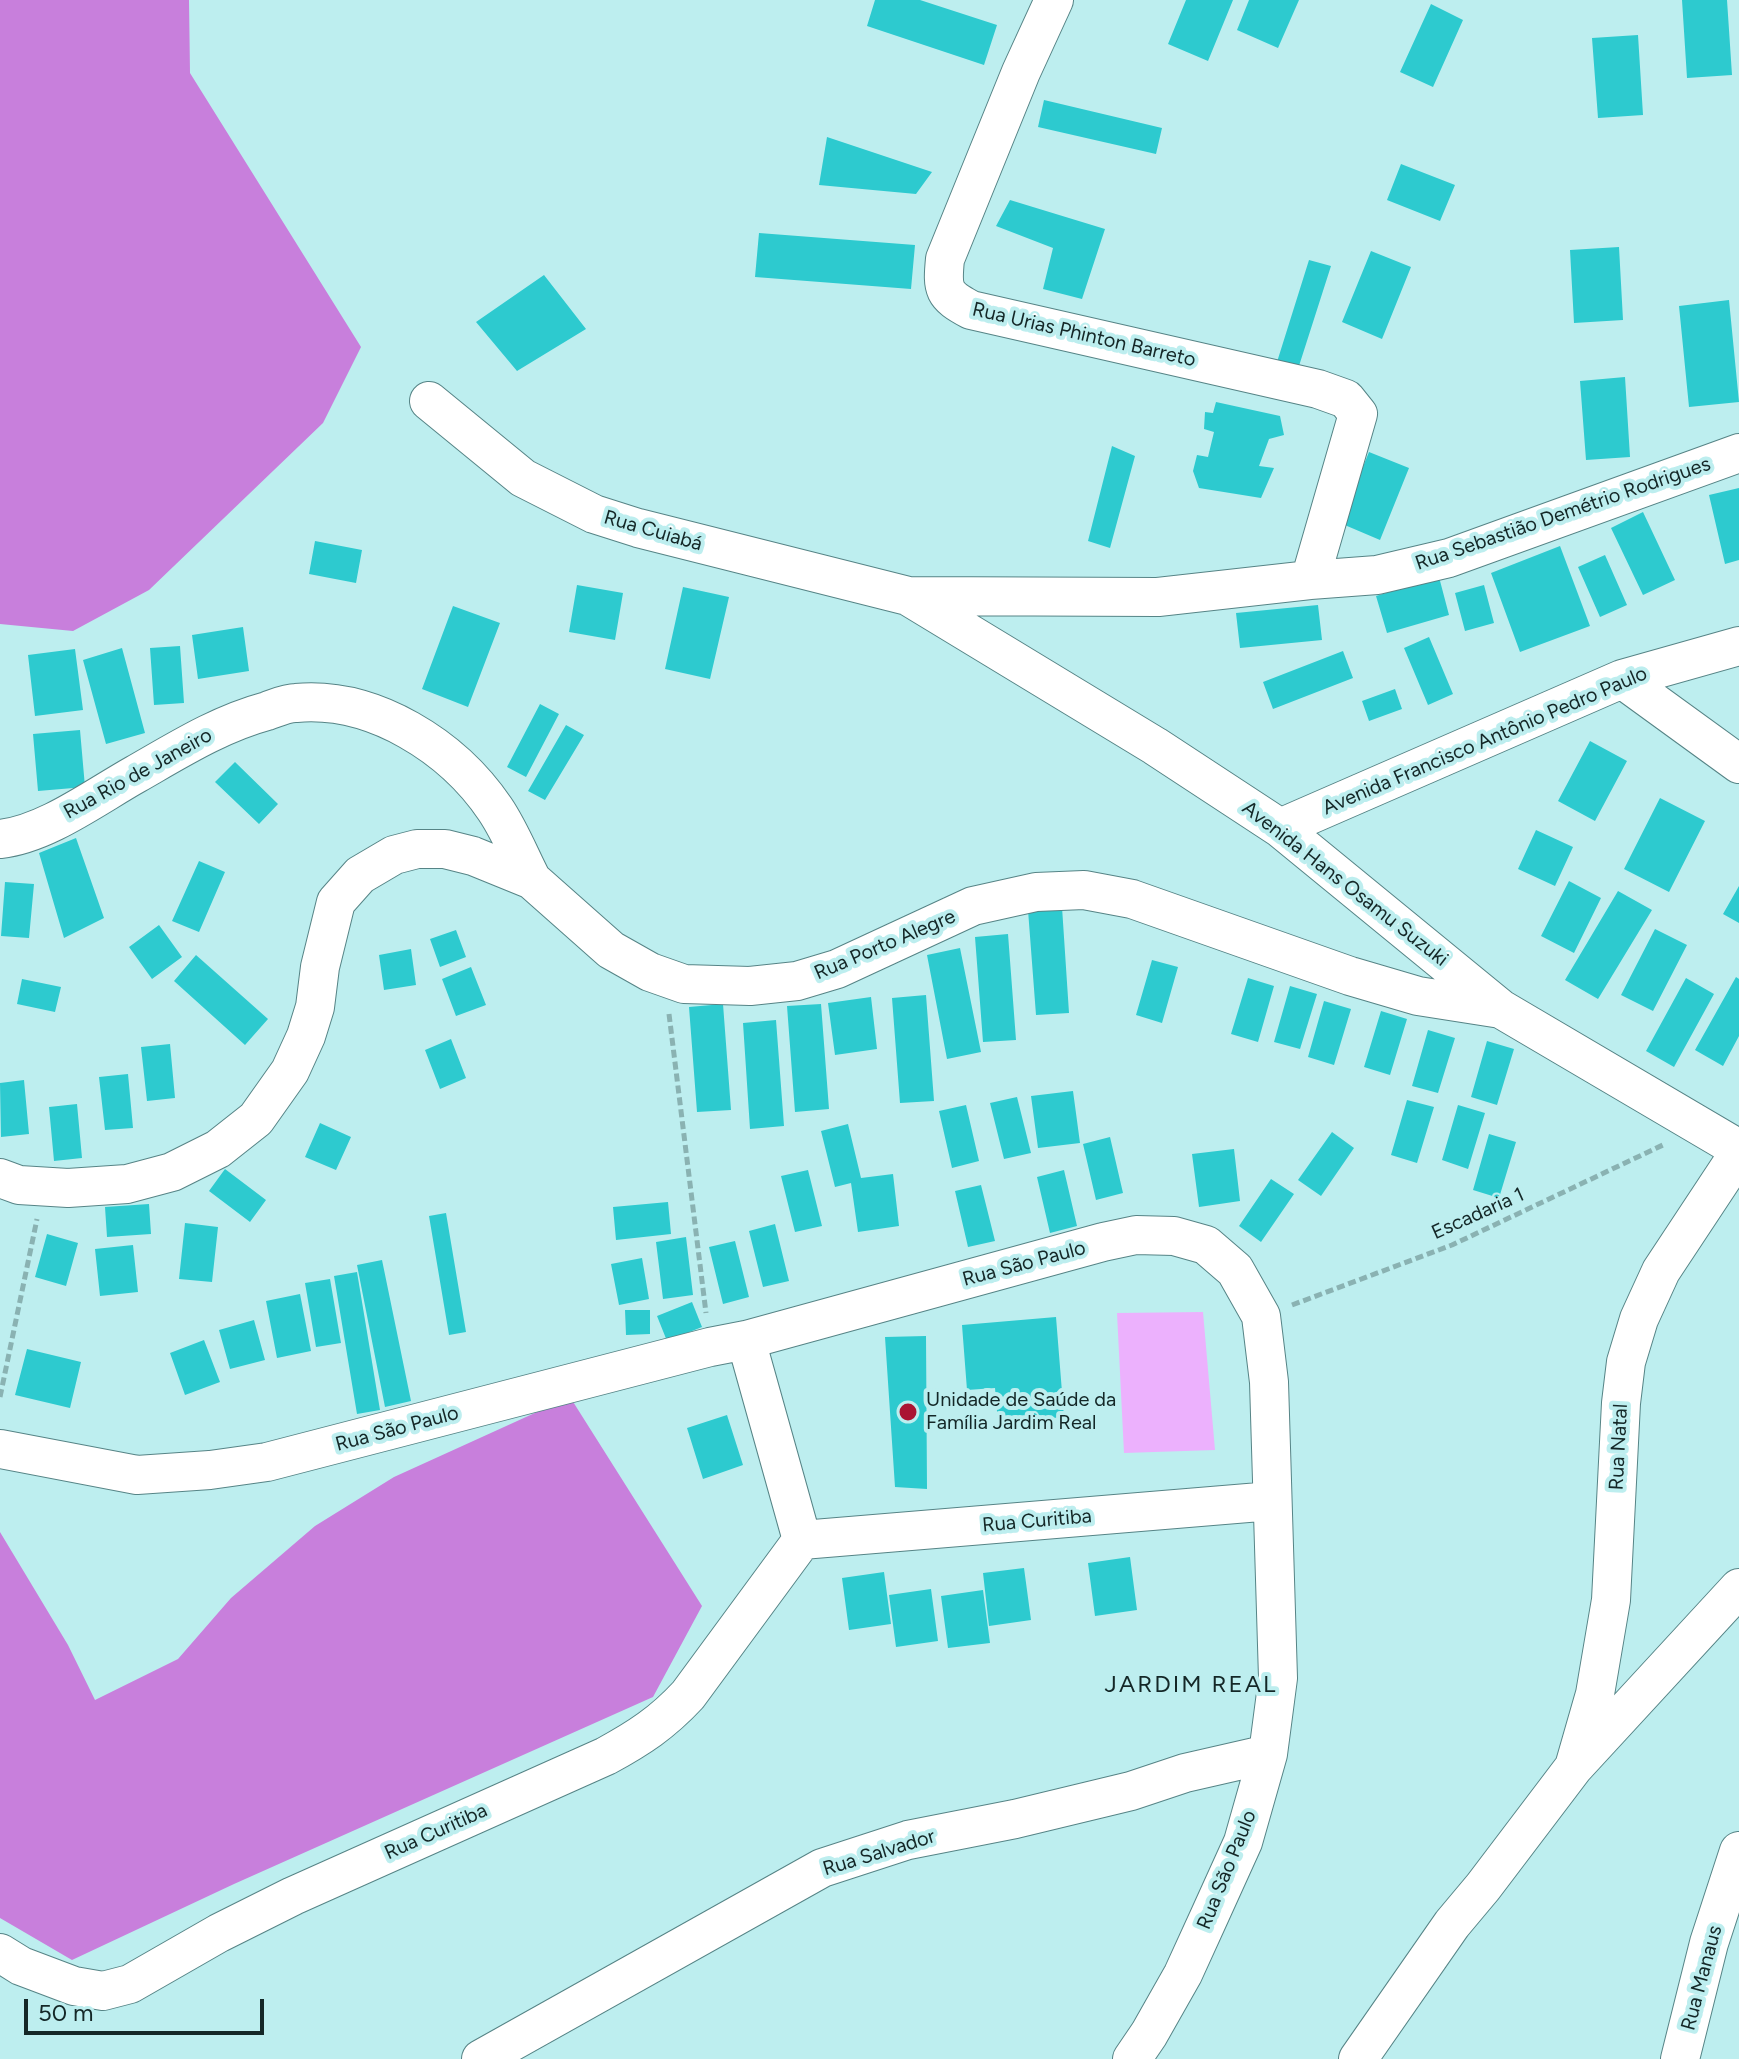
<!DOCTYPE html>
<html>
<head>
<meta charset="utf-8">
<style>
	body { margin:0 }
	#map { position:relative; width:1739px; height:2059px; overflow:hidden; background:#bdeeef; font-family:Figtree,sans-serif }
	canvas { display:block }
	.scale { position:absolute; left:24px; top:1999px; width:240px; height:36px; box-sizing:border-box; border:4px solid #142727; border-top:0; padding-left:10px; font-size:24px; line-height:28px; white-space:nowrap; color:#142727; -webkit-text-stroke:6px #bdeeef; paint-order:stroke }
</style>
</head>
<body>
<div id="map">
<canvas width="1739" height="2059"></canvas>
<div class="scale">50 m</div>
</div>
<script>
const g = document.querySelector('canvas').getContext('2d');
g.lineJoin = 'round';
function paint(path, color) {
  g.fillStyle = color;
  g.fill(path, 'evenodd');
}
function stroke(path, color, width, dash) {
  g.strokeStyle = color;
  g.lineWidth = width;
  g.lineCap = dash ? 'butt' : 'round';
  g.setLineDash(dash || []);
  g.stroke(path);
}
function drawText(font, color, halo, rows, align = 'center') {
  g.font = font + ' Figtree,sans-serif';
  g.lineWidth = 8;
  g.setLineDash([]);
  g.textBaseline = 'middle';
  g.strokeStyle = halo;
  g.fillStyle = color;
  for (const [text, x, y, turn = 0] of rows) {
    g.save();
    g.translate(x, y);
    g.rotate((+turn || 0) * Math.PI / 180);
    g.textAlign = isNaN(turn) ? turn : align;
    if (halo) g.strokeText(text, 0, 0);
    g.fillText(text, 0, 0);
    g.restore();
  }
}
const green = new Path2D(`
	M 1203,1312 L 1215,1450 L 1124,1453 L 1117,1313 Z`);
const forest = new Path2D(`
	M 0,0 L 189,0 L 190,73 L 361,347 L 323,423 L 149,590 L 73,631 L 0,624 Z
	M 570,1397 L 702,1606 L 653,1697 L 234,1884 L 72,1960 L 0,1918 L 0,1532 L 68,1645 L 95,1700 L 178,1659 L 231,1598 L 315,1526 L 394,1477 Z`);
const building = new Path2D(`
	M 875,0 L 920,0 L 997,25 L 984,65 L 867,26 Z
	M 1186,0 L 1233,0 L 1208,61 L 1168,44 Z
	M 1249,0 L 1299,0 L 1278,48 L 1237,30 Z
	M 1682,0 L 1727,0 L 1732,75 L 1687,78 Z
	M 1431,4 L 1463,20 L 1433,87 L 1400,72 Z
	M 1638,35 L 1643,115 L 1598,118 L 1592,38 Z
	M 1044,100 L 1162,128 L 1156,154 L 1038,127 Z
	M 827,137 L 932,172 L 916,194 L 819,185 Z
	M 1401,164 L 1455,185 L 1440,221 L 1387,200 Z
	M 1010,200 L 1105,229 L 1082,299 L 1043,289 L 1053,248 L 996,226 Z
	M 759,233 L 915,245 L 911,289 L 755,277 Z
	M 1619,247 L 1623,320 L 1574,323 L 1570,250 Z
	M 1371,251 L 1411,267 L 1382,339 L 1342,322 Z
	M 1309,260 L 1331,266 L 1298,369 L 1277,362 Z
	M 544,275 L 586,329 L 517,371 L 476,322 Z
	M 1729,300 L 1739,402 L 1689,407 L 1679,306 Z
	M 1625,377 L 1630,457 L 1586,460 L 1580,381 Z
	M 1216,402 L 1280,416 L 1284,435 L 1269,439 L 1259,466 L 1274,468 L 1261,498 L 1199,488 L 1193,471 L 1197,455 L 1208,457 L 1214,432 L 1204,429 L 1205,412 L 1213,413 Z
	M 1112,446 L 1135,456 L 1110,548 L 1088,541 Z
	M 1369,452 L 1409,468 L 1380,540 L 1340,523 Z
	M 1739,488 L 1739,560 L 1725,564 L 1709,495 Z
	M 1643,512 L 1675,580 L 1643,595 L 1611,528 Z
	M 315,541 L 362,550 L 356,583 L 309,574 Z
	M 1560,546 L 1590,626 L 1520,652 L 1491,573 Z
	M 1605,555 L 1627,605 L 1600,617 L 1578,567 Z
	M 1439,577 L 1449,615 L 1387,633 L 1376,596 Z
	M 577,585 L 623,593 L 615,640 L 569,632 Z
	M 1484,585 L 1494,623 L 1465,631 L 1455,593 Z
	M 683,587 L 729,597 L 710,679 L 665,669 Z
	M 1318,605 L 1322,640 L 1240,648 L 1236,613 Z
	M 453,606 L 500,623 L 468,707 L 422,689 Z
	M 243,627 L 249,671 L 198,679 L 192,635 Z
	M 1429,637 L 1453,694 L 1428,705 L 1404,648 Z
	M 180,646 L 184,703 L 154,705 L 150,648 Z
	M 122,648 L 145,733 L 106,744 L 83,660 Z
	M 75,649 L 83,710 L 35,716 L 28,655 Z
	M 1343,651 L 1353,678 L 1273,709 L 1263,682 Z
	M 1395,689 L 1402,709 L 1369,721 L 1362,701 Z
	M 540,704 L 559,714 L 526,777 L 507,767 Z
	M 566,725 L 584,735 L 545,800 L 528,791 Z
	M 80,730 L 85,787 L 38,791 L 33,734 Z
	M 1590,741 L 1627,761 L 1595,821 L 1558,801 Z
	M 235,762 L 278,804 L 259,824 L 215,782 Z
	M 1660,798 L 1705,821 L 1669,892 L 1624,869 Z
	M 1536,830 L 1573,847 L 1555,886 L 1518,869 Z
	M 76,838 L 104,918 L 64,938 L 39,853 Z
	M 199,861 L 225,872 L 199,932 L 172,921 Z
	M 1569,881 L 1601,898 L 1574,953 L 1541,936 Z
	M 5,882 L 34,884 L 29,938 L 1,936 Z
	M 1739,886 L 1739,923 L 1723,914 Z
	M 1618,891 L 1652,910 L 1598,999 L 1565,980 Z
	M 1062,907 L 1069,1013 L 1036,1015 L 1028,910 Z
	M 159,925 L 182,957 L 152,979 L 129,947 Z
	M 1655,929 L 1687,945 L 1653,1011 L 1621,995 Z
	M 456,930 L 466,957 L 440,967 L 430,939 Z
	M 1008,934 L 1016,1040 L 983,1042 L 975,937 Z
	M 960,948 L 981,1052 L 947,1059 L 927,955 Z
	M 411,949 L 416,985 L 384,990 L 379,955 Z
	M 196,955 L 268,1019 L 245,1045 L 174,981 Z
	M 1152,960 L 1178,967 L 1162,1023 L 1136,1015 Z
	M 471,967 L 486,1005 L 456,1016 L 442,979 Z
	M 1736,977 L 1739,979 L 1739,1036 L 1723,1066 L 1695,1050 Z
	M 1248,978 L 1274,986 L 1258,1042 L 1231,1034 Z
	M 1686,978 L 1714,994 L 1674,1067 L 1646,1051 Z
	M 22,979 L 61,987 L 55,1012 L 17,1004 Z
	M 1290,986 L 1317,994 L 1300,1049 L 1274,1042 Z
	M 926,995 L 934,1101 L 900,1103 L 892,998 Z
	M 871,997 L 877,1049 L 835,1055 L 828,1003 Z
	M 1324,1001 L 1351,1009 L 1334,1065 L 1308,1057 Z
	M 723,1004 L 731,1110 L 697,1112 L 689,1007 Z
	M 821,1004 L 829,1109 L 795,1112 L 787,1006 Z
	M 1381,1011 L 1407,1019 L 1390,1075 L 1364,1067 Z
	M 776,1020 L 784,1126 L 750,1129 L 743,1023 Z
	M 1428,1030 L 1455,1038 L 1438,1093 L 1412,1086 Z
	M 451,1039 L 466,1078 L 440,1089 L 425,1050 Z
	M 1487,1041 L 1514,1049 L 1497,1105 L 1471,1097 Z
	M 170,1044 L 175,1098 L 147,1101 L 141,1047 Z
	M 128,1074 L 133,1128 L 105,1130 L 99,1077 Z
	M 24,1080 L 29,1134 L 1,1137 L 0,1083 Z
	M 1073,1091 L 1080,1143 L 1038,1148 L 1031,1096 Z
	M 1017,1097 L 1031,1153 L 1004,1159 L 990,1103 Z
	M 1407,1100 L 1434,1107 L 1417,1163 L 1391,1155 Z
	M 77,1104 L 82,1158 L 54,1161 L 49,1107 Z
	M 966,1105 L 979,1161 L 952,1168 L 939,1111 Z
	M 1458,1105 L 1485,1113 L 1468,1169 L 1442,1160 Z
	M 320,1123 L 351,1137 L 336,1170 L 305,1157 Z
	M 848,1124 L 861,1178 L 893,1174 L 899,1226 L 858,1232 L 851,1183 L 835,1187 L 821,1131 Z
	M 1332,1132 L 1354,1148 L 1321,1196 L 1298,1180 Z
	M 1489,1134 L 1516,1142 L 1499,1198 L 1473,1190 Z
	M 1110,1137 L 1123,1193 L 1096,1200 L 1083,1144 Z
	M 1234,1149 L 1240,1201 L 1199,1207 L 1192,1154 Z
	M 225,1169 L 266,1200 L 250,1222 L 209,1191 Z
	M 808,1170 L 822,1226 L 795,1232 L 781,1176 Z
	M 1064,1170 L 1077,1226 L 1050,1233 L 1037,1177 Z
	M 1271,1179 L 1294,1194 L 1261,1242 L 1239,1226 Z
	M 981,1185 L 995,1241 L 968,1247 L 955,1191 Z
	M 668,1202 L 671,1234 L 616,1240 L 613,1207 Z
	M 149,1204 L 151,1234 L 107,1237 L 105,1207 Z
	M 446,1213 L 466,1332 L 449,1335 L 429,1216 Z
	M 185,1223 L 218,1227 L 212,1282 L 179,1279 Z
	M 775,1224 L 789,1281 L 763,1287 L 749,1231 Z
	M 47,1234 L 78,1243 L 66,1286 L 35,1277 Z
	M 686,1237 L 693,1295 L 663,1299 L 656,1242 Z
	M 735,1241 L 749,1297 L 723,1304 L 709,1247 Z
	M 133,1245 L 138,1292 L 100,1296 L 95,1249 Z
	M 642,1258 L 649,1299 L 619,1305 L 611,1264 Z
	M 382,1260 L 411,1401 L 385,1407 L 357,1265 Z
	M 357,1272 L 380,1410 L 357,1414 L 334,1276 Z
	M 330,1279 L 341,1343 L 316,1347 L 305,1283 Z
	M 300,1294 L 311,1351 L 277,1358 L 266,1301 Z
	M 692,1302 L 702,1327 L 667,1341 L 657,1316 Z
	M 625,1310 L 650,1310 L 650,1334 L 626,1335 Z
	M 1056,1317 L 1064,1417 L 998,1423 L 995,1388 L 967,1390 L 962,1325 Z
	M 254,1320 L 265,1360 L 230,1369 L 219,1330 Z
	M 926,1336 L 927,1489 L 895,1487 L 885,1337 Z
	M 204,1340 L 220,1382 L 185,1395 L 170,1353 Z
	M 27,1349 L 81,1362 L 70,1408 L 15,1395 Z
	M 727,1415 L 743,1465 L 703,1479 L 687,1428 Z
	M 1130,1557 L 1137,1610 L 1095,1616 L 1088,1563 Z
	M 1024,1568 L 1031,1620 L 989,1626 L 983,1573 Z
	M 884,1572 L 891,1624 L 849,1630 L 842,1578 Z
	M 931,1589 L 938,1641 L 896,1647 L 889,1595 Z
	M 983,1590 L 990,1643 L 948,1648 L 941,1596 Z`);
const path = new Path2D(`
	M 669,1014 L 706,1313
	M 1292,1305 L 1452,1245 L 1665,1144
	M 0,1397 L 37,1219`);
const street = new Path2D(`
	M 1054,0 L 1021,72 L 945,259 C 942,290 943,295 971,310 L 1318,389 L 1346,399 L 1358,414 L 1310,580
	M 429,401 L 523,478 L 594,514 L 638,528 L 908,596 L 1158,597 L 1310,580 L 1377,575 L 1449,558 L 1739,453
	M 911,598 L 1155,746 L 1280,828 L 1501,1009 L 1739,1149
	M 1622,679 L 1739,764
	M 1280,828 L 1622,679 L 1739,646
	M 0,839 C 46,834 95,797 136,774 C 178,750 219,724 267,711 C 276,708 286,703 296,703 C 374,696 453,747 495,809 C 510,831 520,857 532,880
	M 0,1178 L 19,1185 L 68,1188 L 127,1184 L 172,1172 L 218,1149 L 256,1119 L 290,1071 L 306,1036 L 315,1007 L 320,967 L 336,902 L 360,875 L 394,855 L 417,849 L 445,849 L 473,856 L 532,880 L 611,950 L 650,972 L 684,984 L 750,986 L 797,981 L 837,969 L 973,906 L 1036,892 L 1084,890 L 1132,899 L 1350,976 L 1418,996 L 1501,1009
	M 746,1340 L 802,1540
	M 0,1449 L 137,1475 L 210,1470 L 267,1462 L 710,1347 L 746,1340 L 1103,1242 L 1136,1235 L 1174,1236 L 1206,1245 L 1235,1270 L 1261,1316 L 1269,1382 L 1278,1678 L 1268,1754 L 1243,1842 L 1209,1917 L 1183,1974 L 1149,2034 L 1132,2059
	M 1574,1767 L 1595,1694 L 1611,1600 L 1621,1403 L 1626,1362 L 1639,1319 L 1661,1271 L 1739,1153
	M 0,1953 L 21,1966 L 74,1986 L 103,1991 L 130,1984 L 219,1933 L 293,1896 L 606,1756 C 639,1738 662,1723 688,1695 L 802,1540 L 1272,1501
	M 481,2059 L 822,1868 L 908,1840 L 1015,1819 L 1131,1791 L 1185,1773 L 1268,1754
	M 1358,2059 L 1452,1924 L 1483,1887 L 1574,1767 L 1739,1588
	M 1680,2059 L 1709,1943 L 1739,1851`);
const markers = [
	[908,1412,10,"#aa1432"]
];
const streetNames = [
	["Rua Urias Phinton Barreto",1084,335,13],
	["Rua Sebastião Demétrio Rodrigues",1563,514,-19],
	["Rua Cuiabá",653,531,16],
	["Avenida Francisco Antônio Pedro Paulo",1485,741,-23],
	["Rua Rio de Janeiro",138,774,-29],
	["Avenida Hans Osamu Suzuki",1345,884,38],
	["Rua Porto Alegre",885,945,-23],
	["Escadaria 1",1478,1214,-24],
	["Rua São Paulo",1024,1264,-15],
	["Rua São Paulo",397,1429,-15],
	["Rua Natal",1619,1447,-87],
	["Rua Curitiba",1037,1521,-5],
	["Rua Curitiba",436,1832,-24],
	["Rua Salvador",879,1853,-17],
	["Rua São Paulo",1227,1870,-68],
	["Rua Manaus",1702,1978,-75]
];
const poiNames = [
	["Unidade de Saúde da",926,1400],
	["Família Jardim Real",926,1423]
];
const quarterNames = [
	["JARDIM REAL",1191,1685]
];
paint(green, '#ecb1fd');
paint(forest, '#c87fdc');
paint(building, '#2dcacf');
stroke(street, '#568486', 40);
stroke(path, '#8ab2b2', 5, [8, 4]);
stroke(street, '#fff', 38);
for (const [x, y, r, color] of markers) {
  const dot = new Path2D();
  dot.arc(x, y, r, 0, 2 * Math.PI);
  g.fillStyle = color;
  g.fill(dot);
  stroke(dot, '#bdeeef', 3);
}
drawText('20px', '#142727', '#bdeeef', streetNames);
drawText('20px', '#142727', '#bdeeef', poiNames, 'left');
g.letterSpacing = '2px';
drawText('24px', '#142727', '#bdeeef', quarterNames);
g.letterSpacing = '0px';
</script>
</body>
</html>
